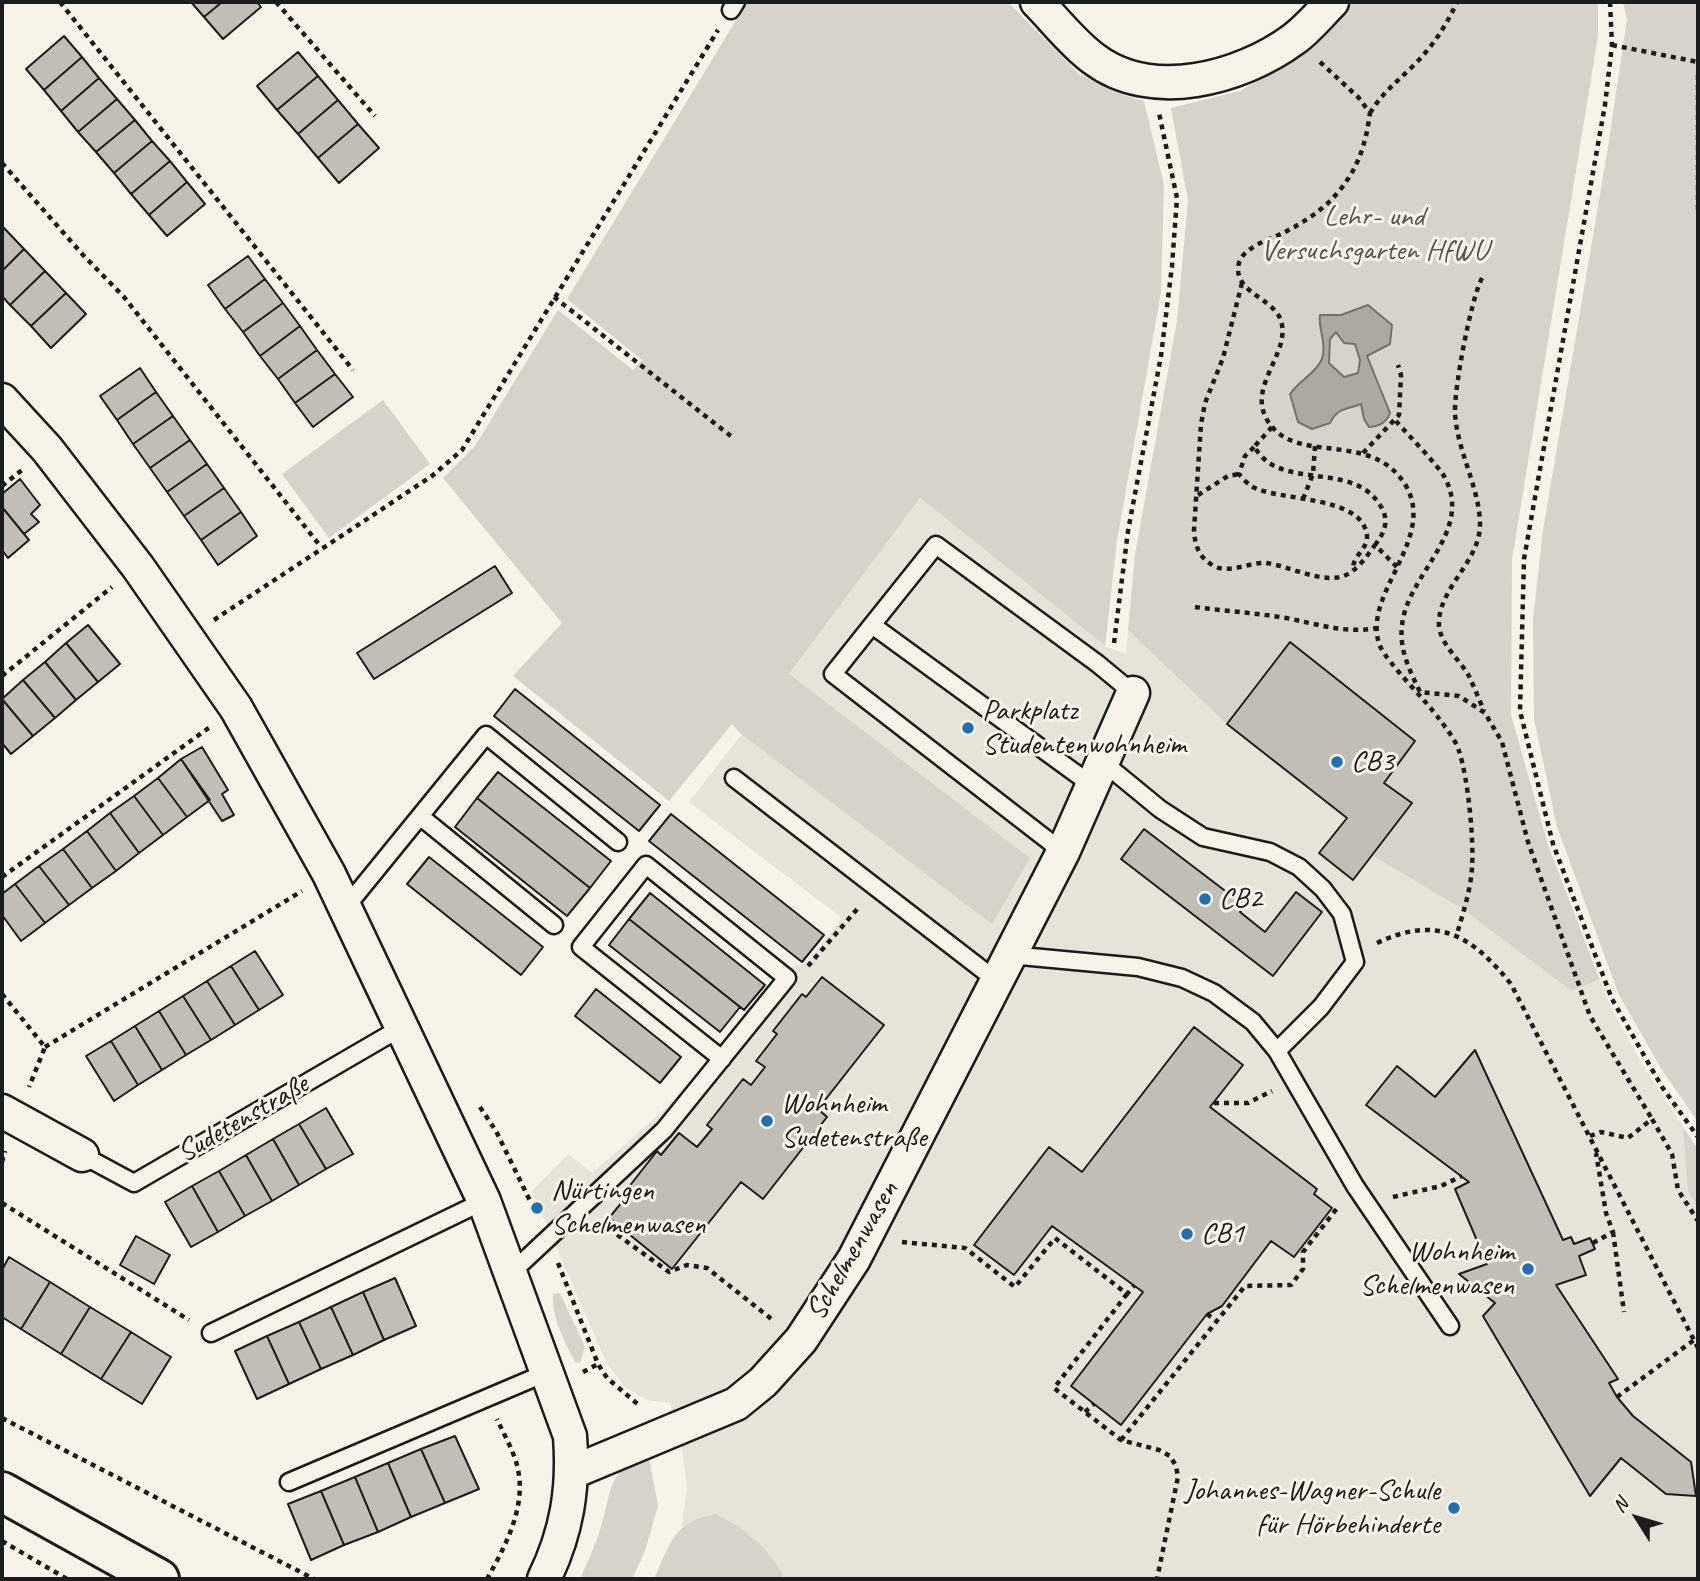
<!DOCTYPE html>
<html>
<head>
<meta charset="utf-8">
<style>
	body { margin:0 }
	#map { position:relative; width:1700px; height:1581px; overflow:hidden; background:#f7f3e8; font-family:Caveat,sans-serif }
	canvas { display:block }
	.frame { position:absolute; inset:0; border:4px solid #1c1c1c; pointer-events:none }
	.north { position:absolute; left:1602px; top:1483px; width:70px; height:70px; -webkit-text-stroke:5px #f7f3e8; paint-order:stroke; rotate:307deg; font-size:19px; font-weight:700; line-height:28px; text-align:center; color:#1c1c1c }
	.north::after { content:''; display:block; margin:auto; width:24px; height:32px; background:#1c1c1c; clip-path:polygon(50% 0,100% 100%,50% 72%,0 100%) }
</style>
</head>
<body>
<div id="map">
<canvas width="1700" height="1581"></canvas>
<div class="frame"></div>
<div class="north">N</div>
</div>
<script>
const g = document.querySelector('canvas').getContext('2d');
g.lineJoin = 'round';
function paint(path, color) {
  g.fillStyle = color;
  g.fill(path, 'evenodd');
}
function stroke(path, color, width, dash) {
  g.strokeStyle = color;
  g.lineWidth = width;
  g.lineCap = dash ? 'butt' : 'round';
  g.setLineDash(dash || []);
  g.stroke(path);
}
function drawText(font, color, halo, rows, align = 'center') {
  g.font = font + ' Caveat,sans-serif';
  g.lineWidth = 6;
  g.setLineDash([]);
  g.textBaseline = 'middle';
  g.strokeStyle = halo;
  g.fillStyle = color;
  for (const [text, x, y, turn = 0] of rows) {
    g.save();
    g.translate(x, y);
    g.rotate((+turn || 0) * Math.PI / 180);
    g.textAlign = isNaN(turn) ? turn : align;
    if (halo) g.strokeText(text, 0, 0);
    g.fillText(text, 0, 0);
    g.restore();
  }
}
const built = new Path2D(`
	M 1354,2 L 1598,2 L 1598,36 L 1512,559 L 1511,715 L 1548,845 L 1612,1010 L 1642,1064 L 1698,1149 L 1698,1579 L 665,1579 L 679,1544 L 687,1488 L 683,1454 L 670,1403 L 647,1400 L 625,1387 L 606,1362 L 532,1191 L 568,1154 L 592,1173 L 662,1112 L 789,968 L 807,962 L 842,918 L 689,802 L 789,674 L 920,498 L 1105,646 L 1126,654 L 1135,555 L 1177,321 L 1188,200 L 1171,108 L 1240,91 L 1295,59 Z`);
const green = new Path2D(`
	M 747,2 L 1008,2 L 1079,74 L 1114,92 L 1144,101 L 1164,185 L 1161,292 L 1117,541 L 1105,646 L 920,498 L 789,674 L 1030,858 L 992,924 L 740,733 L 732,724 L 669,801 L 513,676 L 562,623 L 443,478 L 475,446 L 558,310 L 633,370 L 642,360 L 567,299 Z
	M 1354,2 L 1598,2 L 1598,36 L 1512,559 L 1511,715 L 1548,845 L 1599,979 L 1572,991 L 1464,910 L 1372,855 L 1411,803 L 1384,783 L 1290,642 L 1227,724 L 1128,630 L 1135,555 L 1177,321 L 1188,200 L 1171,108 L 1240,91 L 1295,59 Z
	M 1623,2 L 1698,2 L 1698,1122 L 1662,1070 L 1619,995 L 1557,827 L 1534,719 L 1533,620 L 1543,530 L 1608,147 L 1627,19 Z
	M 383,400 L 430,464 L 329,538 L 282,474 Z
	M 1683,1128 L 1698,1149 L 1698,1208 L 1688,1191 Z
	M 560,1293 L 585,1347 L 580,1363 L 575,1362 C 565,1343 551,1316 553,1294 Z
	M 649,1458 L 658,1506 L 645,1551 L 632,1579 L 580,1579 C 588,1561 597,1542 602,1523 C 613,1488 607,1469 649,1458 Z
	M 715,1514 C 741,1525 770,1549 783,1575 L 781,1579 L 654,1579 C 670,1544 673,1522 715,1514 Z`);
const water = new Path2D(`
	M 1368,305 L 1392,325 L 1390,344 L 1367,356 L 1390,413 C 1386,423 1380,426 1369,427 L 1364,419 L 1361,404 C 1346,410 1338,407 1330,423 L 1312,429 L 1298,422 L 1290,394 C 1299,380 1320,371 1323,355 C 1326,341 1318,329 1320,315 L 1341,315 ZM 1336,332 L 1344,343 L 1355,344 L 1360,360 L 1358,373 L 1344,377 L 1329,363 L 1330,339 Z`);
const building = new Path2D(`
	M 191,2 L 222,2 L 204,17 Z
	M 222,2 L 257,2 L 261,7 L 223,39 L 204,17 Z
	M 64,36 L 82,57 L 44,90 L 26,69 Z
	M 298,52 L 318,76 L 277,110 L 257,86 Z
	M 82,57 L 99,78 L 61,111 L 44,90 Z
	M 318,76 L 338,100 L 298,134 L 277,110 Z
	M 99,78 L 117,99 L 78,132 L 61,111 Z
	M 117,99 L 135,120 L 96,152 L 78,132 Z
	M 338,100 L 358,124 L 318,158 L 298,134 Z
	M 135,120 L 152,141 L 114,173 L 96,152 Z
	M 358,124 L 379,148 L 339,183 L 318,158 Z
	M 152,141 L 170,161 L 131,194 L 114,173 Z
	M 170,161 L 187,182 L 149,215 L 131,194 Z
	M 187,182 L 205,204 L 167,236 L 149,215 Z
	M 4,228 L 24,249 L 2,271 L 2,230 Z
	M 24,249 L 45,271 L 10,305 L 2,296 L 2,271 Z
	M 248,256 L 265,279 L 225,309 L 208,285 Z
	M 45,271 L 66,293 L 31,326 L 10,305 Z
	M 265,279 L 283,303 L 243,332 L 225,309 Z
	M 66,293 L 86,314 L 51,348 L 31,326 Z
	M 283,303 L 300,326 L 260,356 L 243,332 Z
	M 300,326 L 317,350 L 278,379 L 260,356 Z
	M 317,350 L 335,374 L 295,403 L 278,379 Z
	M 140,368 L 156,392 L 117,420 L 100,396 Z
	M 335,374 L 353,397 L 313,427 L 295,403 Z
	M 156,392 L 173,416 L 133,444 L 117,420 Z
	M 173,416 L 190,440 L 150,468 L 133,444 Z
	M 190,440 L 207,464 L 167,492 L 150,468 Z
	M 207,464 L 224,488 L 184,516 L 167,492 Z
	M 20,479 L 40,505 L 31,514 L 39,522 L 24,534 L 2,507 L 2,494 Z
	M 224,488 L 241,512 L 201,540 L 184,516 Z
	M 2,507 L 29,540 L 8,558 L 2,550 Z
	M 241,512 L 257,536 L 218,565 L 201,540 Z
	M 495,566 L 512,593 L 374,679 L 357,653 Z
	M 88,625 L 120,664 L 98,682 L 66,643 Z
	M 1290,642 L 1415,741 L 1384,783 L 1412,803 L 1353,880 L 1319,853 L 1347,818 L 1227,724 Z
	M 66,643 L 98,682 L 76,700 L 45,662 Z
	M 45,662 L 76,700 L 55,718 L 23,680 Z
	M 23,680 L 55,718 L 33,736 L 2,699 Z
	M 515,689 L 660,805 L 639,831 L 494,716 Z
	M 2,699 L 33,736 L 11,754 L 2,743 Z
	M 202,747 L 228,790 L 222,794 L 234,815 L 222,821 L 181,759 Z
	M 181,759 L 210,800 L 187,817 L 158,778 Z
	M 498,772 L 611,861 L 590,888 L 477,798 Z
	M 158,778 L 187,817 L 163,835 L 134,796 Z
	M 134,796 L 163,835 L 139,853 L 110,813 Z
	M 477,798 L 590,888 L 567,916 L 455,827 Z
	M 110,813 L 139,853 L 116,871 L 87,831 Z
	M 671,814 L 824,935 L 802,962 L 649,841 Z
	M 1144,829 L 1245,906 L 1240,912 L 1265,932 L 1296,892 L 1322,912 L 1273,976 L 1121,859 Z
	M 87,831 L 116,871 L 92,888 L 63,849 Z
	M 63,849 L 92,888 L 69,905 L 39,866 Z
	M 429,857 L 543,947 L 521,975 L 407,884 Z
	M 39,866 L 69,905 L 45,923 L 15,884 Z
	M 15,884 L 45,923 L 21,941 L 2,915 L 2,894 Z
	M 650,893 L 765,985 L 744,1010 L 629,919 Z
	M 629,919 L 740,1007 L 720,1032 L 609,945 Z
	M 255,951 L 283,995 L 259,1010 L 231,966 Z
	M 231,966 L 259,1010 L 235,1025 L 207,981 Z
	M 822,977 L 884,1025 L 818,1109 L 827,1117 L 763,1199 L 741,1182 L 672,1269 L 609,1218 L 631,1191 L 628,1188 L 657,1151 L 661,1155 L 679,1133 L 697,1147 L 712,1129 L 707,1125 L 743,1079 L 751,1085 L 765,1067 L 756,1061 L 777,1034 L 773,1031 L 802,994 L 806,997 Z
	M 207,981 L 235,1025 L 211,1040 L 183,996 Z
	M 596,989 L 681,1057 L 660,1083 L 575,1016 Z
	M 183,996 L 211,1040 L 186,1055 L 159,1011 Z
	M 159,1011 L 186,1055 L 162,1070 L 135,1026 Z
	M 135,1026 L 162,1070 L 138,1085 L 111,1041 Z
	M 1194,1027 L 1243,1065 L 1210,1107 L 1317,1189 L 1314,1194 L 1332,1208 L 1294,1257 L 1271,1241 L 1222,1306 L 1207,1314 L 1121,1425 L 1071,1386 L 1143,1292 L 1052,1226 L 1014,1275 L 974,1245 L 1049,1147 L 1082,1172 Z
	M 111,1041 L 138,1085 L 114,1101 L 86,1056 Z
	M 1475,1050 L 1563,1240 L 1571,1237 L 1574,1244 L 1590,1238 L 1595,1249 L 1579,1256 L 1586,1275 L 1556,1285 L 1618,1379 L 1609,1383 L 1617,1397 L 1633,1416 L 1691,1462 L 1696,1496 L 1666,1494 L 1621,1458 L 1590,1496 L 1483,1316 L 1495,1303 L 1459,1274 L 1487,1264 L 1455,1189 L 1469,1182 L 1366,1105 L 1397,1066 L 1435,1097 Z
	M 326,1108 L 353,1154 L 326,1169 L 299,1124 Z
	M 299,1124 L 326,1169 L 299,1185 L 273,1139 Z
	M 273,1139 L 299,1185 L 272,1201 L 246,1155 Z
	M 246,1155 L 272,1201 L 245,1216 L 219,1171 Z
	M 219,1171 L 245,1216 L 218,1232 L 192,1186 Z
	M 192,1186 L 218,1232 L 191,1247 L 165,1202 Z
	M 136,1236 L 170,1255 L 154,1284 L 120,1265 Z
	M 9,1257 L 50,1282 L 21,1329 L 2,1317 L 2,1270 Z
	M 395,1278 L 416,1326 L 384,1340 L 363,1292 Z
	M 50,1282 L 90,1307 L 61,1354 L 21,1329 Z
	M 363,1292 L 384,1340 L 353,1355 L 331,1307 Z
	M 90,1307 L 131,1332 L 101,1379 L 61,1354 Z
	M 331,1307 L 353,1355 L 321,1369 L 299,1322 Z
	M 299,1322 L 321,1369 L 289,1384 L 267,1336 Z
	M 131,1332 L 171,1357 L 142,1404 L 101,1379 Z
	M 267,1336 L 289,1384 L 257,1399 L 235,1351 Z
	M 455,1436 L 479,1489 L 445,1503 L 421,1449 Z
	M 421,1449 L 445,1503 L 411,1517 L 388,1463 Z
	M 388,1463 L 411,1517 L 378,1532 L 355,1477 Z
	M 355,1477 L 378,1532 L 344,1545 L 321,1491 Z
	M 321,1491 L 344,1545 L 311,1560 L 288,1504 Z`);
const path = new Path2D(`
	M 60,2 L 353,370
	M 276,2 L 375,116
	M 1610,2 L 1612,45 L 1605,105 L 1524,559 L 1520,711 L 1553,844 L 1612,999 L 1662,1087 L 1698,1137
	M 1612,45 L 1698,62
	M 1320,62 L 1359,98 L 1370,113 C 1366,143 1359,166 1340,190 C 1324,210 1303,223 1281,234 C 1270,239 1257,243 1248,251 C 1242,255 1238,262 1238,269 C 1238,295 1279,300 1282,325 C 1288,359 1240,393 1274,429 C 1305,462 1374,432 1406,486 C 1437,540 1360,595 1380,646 C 1388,664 1426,700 1440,720 C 1447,729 1456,741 1459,751 C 1468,778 1474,839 1472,867 C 1471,889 1463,913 1457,934
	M 1698,75 L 1698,214
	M 1370,113 C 1382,93 1398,81 1414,65 C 1433,46 1446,26 1457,2
	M 2,163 L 83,255 L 124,297 L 321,547
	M 1482,278 C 1471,299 1454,388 1455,413 C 1457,451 1479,486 1480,523 C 1481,562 1437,588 1439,626 C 1441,645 1460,660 1469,676 C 1474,687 1479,699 1484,711
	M 1242,283 L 1223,358 L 1205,403 L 1201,424 L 1194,530 C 1195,546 1199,558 1214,566 C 1230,574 1249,562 1266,563 C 1289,566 1318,582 1340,577 C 1355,574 1367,556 1375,545 L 1399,569
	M 554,297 L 732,437
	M 1396,421 C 1407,434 1439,466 1445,478 C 1474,533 1406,575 1402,626 C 1399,650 1410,671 1420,692 L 1459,696 L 1485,713 L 1502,742 L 1528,842 L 1590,1016 L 1652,1119
	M 1272,427 L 1254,447 C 1258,452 1263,459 1269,463 C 1303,484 1356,467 1380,505 C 1390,520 1385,532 1375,545
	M 1254,447 L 1245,456 L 1239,474 C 1242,478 1247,483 1251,486 C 1277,502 1363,494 1367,536 C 1368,549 1352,556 1353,570
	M 1363,453 L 1399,415 L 1401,375 L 1398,365
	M 2,486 L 22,470
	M 1198,495 L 1228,476 L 1239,474
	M 1303,499 L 1313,474 L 1315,446
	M 1195,607 C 1225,611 1256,613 1286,618 C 1318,624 1345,634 1377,628
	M 214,620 L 432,476 L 462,450 L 718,30
	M 1114,643 L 1128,531 L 1161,356 L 1172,266 L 1177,198 L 1159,113
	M 2,676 L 112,587
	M 2,877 L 210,727
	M 1377,943 C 1438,914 1472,936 1511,984 L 1698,1348
	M 808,966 L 859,907
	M 2,994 L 45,1047 L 29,1087
	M 45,1047 L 302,891
	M 1214,1103 L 1248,1103 L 1272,1091
	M 480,1107 L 496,1131 L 536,1213
	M 1590,1136 L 1601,1132 L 1628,1138 L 1652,1119 L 1672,1154 L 1678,1190 L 1698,1221
	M 2,1162 L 5,1151
	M 1393,1197 L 1441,1186 L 1462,1176
	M 2,1203 L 189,1320
	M 601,1223 L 669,1272 L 687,1265 L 707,1268 L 774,1321
	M 1613,1232 L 1624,1312
	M 902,1242 L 965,1248 L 1015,1287 L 1055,1238 L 1127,1294 L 1134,1286
	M 1593,1243 L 1613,1232 L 1606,1213 L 1596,1153
	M 558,1263 L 598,1364 L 607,1378 L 641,1407
	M 1127,1294 L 1054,1388 L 1121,1440 L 1159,1450 L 1170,1456 L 1176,1466 L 1178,1477 L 1157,1579
	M 1207,1314 L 1215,1320
	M 583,1372 L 598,1364
	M 1617,1397 L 1694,1340
	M 1085,1412 L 1094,1404
	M 2,1418 L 314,1579
	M 1121,1440 L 1245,1286 L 1291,1285 L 1303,1269 L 1303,1252 L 1338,1207
	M 2,1541 L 67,1579
	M 487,1579 C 504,1549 524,1511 519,1476 C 517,1456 505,1437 497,1419`);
const service = new Path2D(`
	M 731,10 L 736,2
	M 872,625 L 833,674 L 1063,852
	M 1104,763 L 1160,809 L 1203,837 L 1270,852 L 1299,867 L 1323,889 L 1342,914 L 1355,962 L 1321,1007 L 1277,1051
	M 734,778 L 997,981
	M 1093,786 L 872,625 L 936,545 L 1098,664 L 1133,693
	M 421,817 L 554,925
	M 346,907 L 486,735 L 618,842
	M 1010,955 L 1138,967 L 1182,978 L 1214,993 L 1253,1022 L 1277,1051 L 1355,1186 L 1450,1326
	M 82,1155 L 134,1183 L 404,1026
	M 511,1273 L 664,1130 L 787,978 L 646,865 L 581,947 L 722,1059
	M 211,1333 L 484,1201
	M 289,1482 L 548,1372`);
const minor = new Path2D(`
	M 1037,2 C 1055,20 1073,44 1094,59 C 1151,102 1240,79 1294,39 C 1308,29 1320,14 1332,2
	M 2,400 L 47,449 L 138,567 L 236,708 L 329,874 L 484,1201 L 570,1436 C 574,1488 567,1532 544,1579
	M 2,1111 L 82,1155
	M 573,1472 L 736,1404 L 763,1382 L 801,1340 L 854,1259 L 1063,852 L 1133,693`);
const secondary = new Path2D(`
	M 2,1492 L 159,1579`);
const markers = [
	[968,728,7,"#1f6fb2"],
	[1337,762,7,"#1f6fb2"],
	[1205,899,7,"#1f6fb2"],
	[767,1121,7,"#1f6fb2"],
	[537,1208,7,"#1f6fb2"],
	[1187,1234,7,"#1f6fb2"],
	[1528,1269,7,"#1f6fb2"],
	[1454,1508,7,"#1f6fb2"]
];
const parkNames = [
	["Lehr- und",1374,217],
	["Versuchsgarten HfWU",1374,251]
];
const poiNames = [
	["Parkplatz",982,711],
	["Studentenwohnheim",982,745],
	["CB3",1351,762],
	["CB2",1219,899],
	["Wohnheim",781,1104],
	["Sudetenstraße",781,1138],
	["Nürtingen",551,1191],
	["Schelmenwasen",551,1225],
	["CB1",1201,1234],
	["Wohnheim",1514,1252,"right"],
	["Schelmenwasen",1514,1286,"right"],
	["Johannes-Wagner-Schule",1440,1491,"right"],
	["für Hörbehinderte",1440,1525,"right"]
];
const streetNames = [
	["Sudetenstraße",243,1119,-30],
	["Schelmenwasen",853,1251,-60]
];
paint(built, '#e6e3d9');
paint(green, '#d7d3cb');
paint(water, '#aca9a2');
stroke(water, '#72716c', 2);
paint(building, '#c0beb5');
stroke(building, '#1c1c1c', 2);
stroke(service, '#1c1c1c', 21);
stroke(minor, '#1c1c1c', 37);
stroke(secondary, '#1c1c1c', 44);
stroke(path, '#1c1c1c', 4.5, [5, 5]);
stroke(service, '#f7f3e8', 16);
stroke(minor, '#f7f3e8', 32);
stroke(secondary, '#f7f3e8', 38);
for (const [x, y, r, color] of markers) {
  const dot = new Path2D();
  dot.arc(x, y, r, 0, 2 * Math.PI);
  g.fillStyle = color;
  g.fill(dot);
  stroke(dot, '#f7f3e8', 2.5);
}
drawText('30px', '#545351', '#f7f3e8', parkNames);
drawText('30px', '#1c1c1c', '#f7f3e8', poiNames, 'left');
drawText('30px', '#1c1c1c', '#f7f3e8', streetNames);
</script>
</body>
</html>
